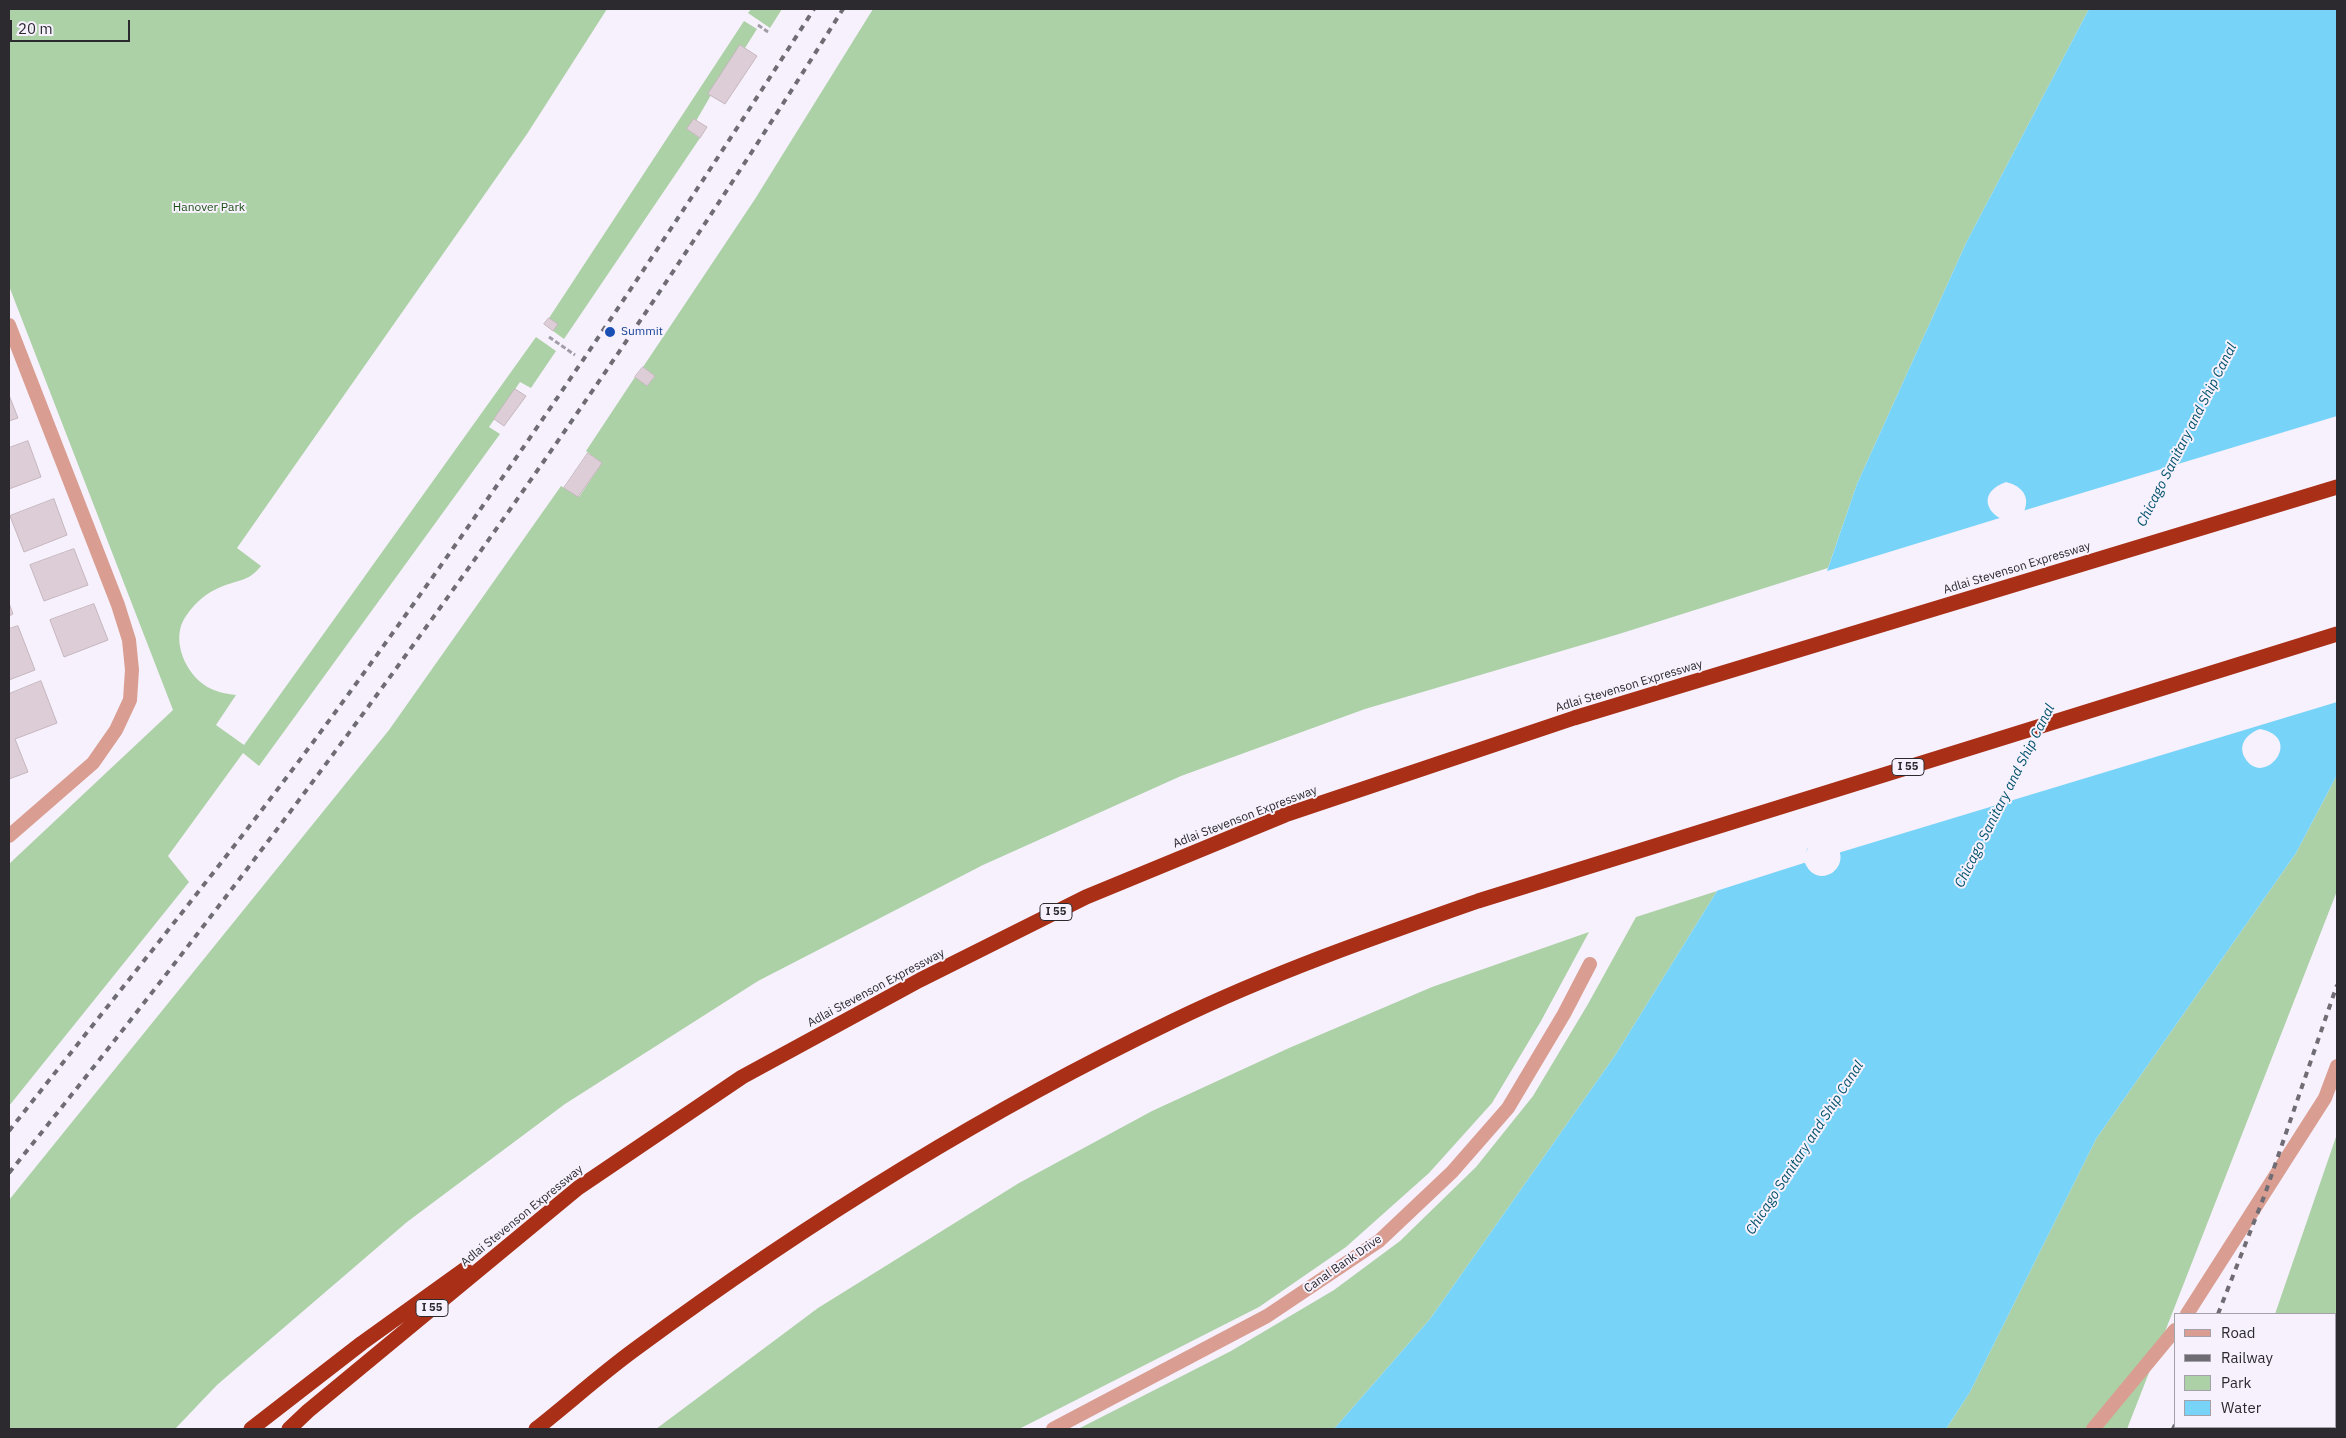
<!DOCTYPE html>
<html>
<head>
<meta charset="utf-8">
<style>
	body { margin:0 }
	#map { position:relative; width:2346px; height:1438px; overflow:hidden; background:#f6f1fd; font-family:"IBM Plex Sans",sans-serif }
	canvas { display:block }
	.frame { position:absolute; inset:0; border:10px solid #2c2a2f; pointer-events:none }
	.legend { position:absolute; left:2174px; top:1313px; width:162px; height:115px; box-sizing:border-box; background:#f6f1fd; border:1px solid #a5a1ab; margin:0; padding:6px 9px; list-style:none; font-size:15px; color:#2c2a2f }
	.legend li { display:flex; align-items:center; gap:10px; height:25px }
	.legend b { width:25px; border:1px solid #a5a1ab }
	.scale { position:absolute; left:10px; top:20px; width:120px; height:22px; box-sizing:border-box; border:2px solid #2c2a2f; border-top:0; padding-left:6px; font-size:15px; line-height:18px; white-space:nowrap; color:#2c2a2f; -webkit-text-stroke:4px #f6f1fd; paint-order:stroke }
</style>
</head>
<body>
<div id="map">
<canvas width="2346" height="1438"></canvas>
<div class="frame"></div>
<ul class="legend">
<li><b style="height:6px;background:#d99e91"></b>Road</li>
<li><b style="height:6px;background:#6f6c74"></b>Railway</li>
<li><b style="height:14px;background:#add1a7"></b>Park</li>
<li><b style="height:14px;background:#78d3f8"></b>Water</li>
</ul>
<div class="scale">20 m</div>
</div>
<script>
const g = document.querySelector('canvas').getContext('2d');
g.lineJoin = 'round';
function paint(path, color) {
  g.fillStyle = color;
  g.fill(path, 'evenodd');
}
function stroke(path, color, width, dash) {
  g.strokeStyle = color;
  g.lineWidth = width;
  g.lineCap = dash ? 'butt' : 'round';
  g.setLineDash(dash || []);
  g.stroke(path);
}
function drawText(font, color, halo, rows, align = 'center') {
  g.font = font + ' "IBM Plex Sans",sans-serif';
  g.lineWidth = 4;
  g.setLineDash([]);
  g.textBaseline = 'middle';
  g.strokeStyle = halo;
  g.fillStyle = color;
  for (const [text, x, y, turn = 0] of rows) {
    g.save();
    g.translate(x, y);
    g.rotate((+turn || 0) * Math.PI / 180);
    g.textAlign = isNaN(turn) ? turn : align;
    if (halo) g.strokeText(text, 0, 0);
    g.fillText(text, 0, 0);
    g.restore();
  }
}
const green = new Path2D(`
	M 9,9 L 607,9 L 527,134 L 237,548 L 261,566 C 252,577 246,579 232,583 C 213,588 197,599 186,616 C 171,637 183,669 203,684 C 212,691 225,694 236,695 L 216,725 L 244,745 L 536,337 L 556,351 L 531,388 L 520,382 L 489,427 L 500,434 L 259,766 L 243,753 L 168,856 L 189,882 L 9,1106 L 9,864 L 173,710 L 9,286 Z
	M 751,9 L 782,9 L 770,28 L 748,13 Z
	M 873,9 L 2089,9 L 1967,241 L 1857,484 L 1828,568 L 1619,634 L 1365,709 L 1181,776 L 983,865 L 758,981 L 565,1104 L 407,1222 L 217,1385 L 175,1429 L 9,1429 L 9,1200 L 389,730 L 561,486 L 579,497 L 602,463 L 586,451 L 635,377 L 647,386 L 655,376 L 643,367 L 755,199 Z
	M 744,21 L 757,29 L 745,48 L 740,45 L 696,121 L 694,119 L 687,129 L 700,138 L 564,339 L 553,331 L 557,324 L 549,318 Z
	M 2337,775 L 2337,891 L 2127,1429 L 1946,1429 L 1970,1392 L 2096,1139 L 2296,853 Z
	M 1717,891 L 1616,1054 L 1430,1319 L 1334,1429 L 1078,1429 L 1231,1351 L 1334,1290 L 1400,1241 L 1476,1167 L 1533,1096 L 1588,1004 L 1636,917 Z
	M 1589,932 L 1541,1021 L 1492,1103 L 1429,1173 L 1346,1247 L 1259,1307 L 1019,1429 L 656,1429 L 818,1308 L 1019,1183 L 1152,1111 L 1289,1048 L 1432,987 Z
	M 2337,1134 L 2337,1429 L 2234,1429 L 2235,1427 L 2335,1427 L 2335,1314 L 2275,1314 Z`);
const water = new Path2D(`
	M 2089,9 L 2337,9 L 2337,775 L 2296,853 L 2096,1139 L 1970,1392 L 1946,1429 L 1334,1429 L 1430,1319 L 1616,1054 L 1717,891 L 1857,484 L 1967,241 ZM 2006,482 C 2019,485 2030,494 2025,509 C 2014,541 1960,499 2006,482 ZM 2260,729 C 2306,738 2263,789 2245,758 C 2237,744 2248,733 2260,729 ZM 1812,840 L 1831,840 C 1860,864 1815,897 1803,858 Z`);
const pier = new Path2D(`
	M 2337,416 L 2337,702 L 1838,853 L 1836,847 L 1830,842 L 1821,840 L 1813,843 L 1807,849 L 1805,857 L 1807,862 L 1713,892 L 1824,572 L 2003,517 L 2007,518 L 2019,512 Z`);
const building = new Path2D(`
	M 740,45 L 757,56 L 725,104 L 708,94 Z
	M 694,119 L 707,127 L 700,138 L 687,129 Z
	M 549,318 L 558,324 L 553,331 L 544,324 Z
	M 643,367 L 655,376 L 647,386 L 635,377 Z
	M 515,389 L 526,396 L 504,426 L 494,419 Z
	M 9,395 L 18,418 L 9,421 Z
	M 28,441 L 41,477 L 9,489 L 9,448 Z
	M 588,453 L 602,463 L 578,497 L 564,488 Z
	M 54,499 L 67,535 L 24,552 L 10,516 Z
	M 74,549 L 88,585 L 44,601 L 30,565 Z
	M 9,603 L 13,614 L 9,616 Z
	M 94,604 L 108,640 L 64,657 L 50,620 Z
	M 18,626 L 35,670 L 9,680 L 9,629 Z
	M 41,681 L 57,723 L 15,739 L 28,772 L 9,779 L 9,694 Z`);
const path = new Path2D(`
	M 758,25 L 768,32
	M 549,337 L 575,355`);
const service = new Path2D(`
	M 9,325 L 118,605 L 129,640 L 132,670 L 130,700 L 116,730 L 93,763 L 9,836`);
const minor = new Path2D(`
	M 2187,1314 L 2325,1098 L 2337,1066
	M 1053,1429 L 1267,1316 L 1379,1241 L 1452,1172 L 1508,1108 L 1564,1014 L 1590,964
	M 2093,1429 L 2175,1330`);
const motorway = new Path2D(`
	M 251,1429 L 362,1343 L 465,1269
	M 289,1429 L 308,1411 L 578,1188 L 742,1077 L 920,980 L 1086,897 L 1285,815 L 1574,718 L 2337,487
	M 536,1429 C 569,1403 600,1375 634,1350 C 803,1225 984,1112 1173,1021 C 1272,973 1375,937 1478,901 L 2337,634`);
const rail = new Path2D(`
	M 9,1131 C 123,986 241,842 350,692 C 512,470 665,241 814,9
	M 9,1173 C 309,801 589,414 843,9
	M 2218,1314 L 2265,1194 L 2337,985
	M 2173,1429 L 2175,1425`);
const markers = [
	[610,332,6,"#1a4fb4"]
];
const shields = [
	[1908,767,32],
	[1056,912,32],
	[432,1308,32]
];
const shieldNames = [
	["I 55",1908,767],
	["I 55",1056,912],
	["I 55",432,1308]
];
const parkNames = [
	["Hanover Park",209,208]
];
const transitNames = [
	["Summit",621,332]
];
const streetNames = [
	["Adlai Stevenson Expressway",2017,568,-17],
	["Adlai Stevenson Expressway",1629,686,-17],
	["Adlai Stevenson Expressway",1245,817,-21],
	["Adlai Stevenson Expressway",876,988,-28],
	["Adlai Stevenson Expressway",522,1216,-39],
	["Canal Bank Drive",1343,1264,-35]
];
const waterNames = [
	["Chicago Sanitary and Ship Canal",2187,435,-63],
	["Chicago Sanitary and Ship Canal",2005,796,-63],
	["Chicago Sanitary and Ship Canal",1805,1148,-57]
];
paint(green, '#add1a7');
paint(water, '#78d3f8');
paint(pier, '#f6f1fd');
paint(building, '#ddcdd6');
stroke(building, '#c5b6be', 1);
stroke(path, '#a09ca5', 3, [5, 2.5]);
stroke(service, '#d99e91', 14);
stroke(minor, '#d99e91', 14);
stroke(motorway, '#a93017', 15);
stroke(rail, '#6f6c74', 4, [6, 6]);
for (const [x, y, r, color] of markers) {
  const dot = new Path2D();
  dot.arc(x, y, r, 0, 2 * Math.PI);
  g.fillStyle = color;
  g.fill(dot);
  stroke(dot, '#f6f1fd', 2);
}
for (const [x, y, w] of shields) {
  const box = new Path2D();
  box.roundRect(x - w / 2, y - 8.5, w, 17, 4);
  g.fillStyle = '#f6f1fd';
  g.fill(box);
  stroke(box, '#2c2a2f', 1);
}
drawText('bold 11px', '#2c2a2f', null, shieldNames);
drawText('12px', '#1d5015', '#f6f1fd', parkNames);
drawText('12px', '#164399', '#f6f1fd', transitNames, 'left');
drawText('12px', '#2c2a2f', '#f6f1fd', streetNames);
drawText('italic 14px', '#00526a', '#f6f1fd', waterNames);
</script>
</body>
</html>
